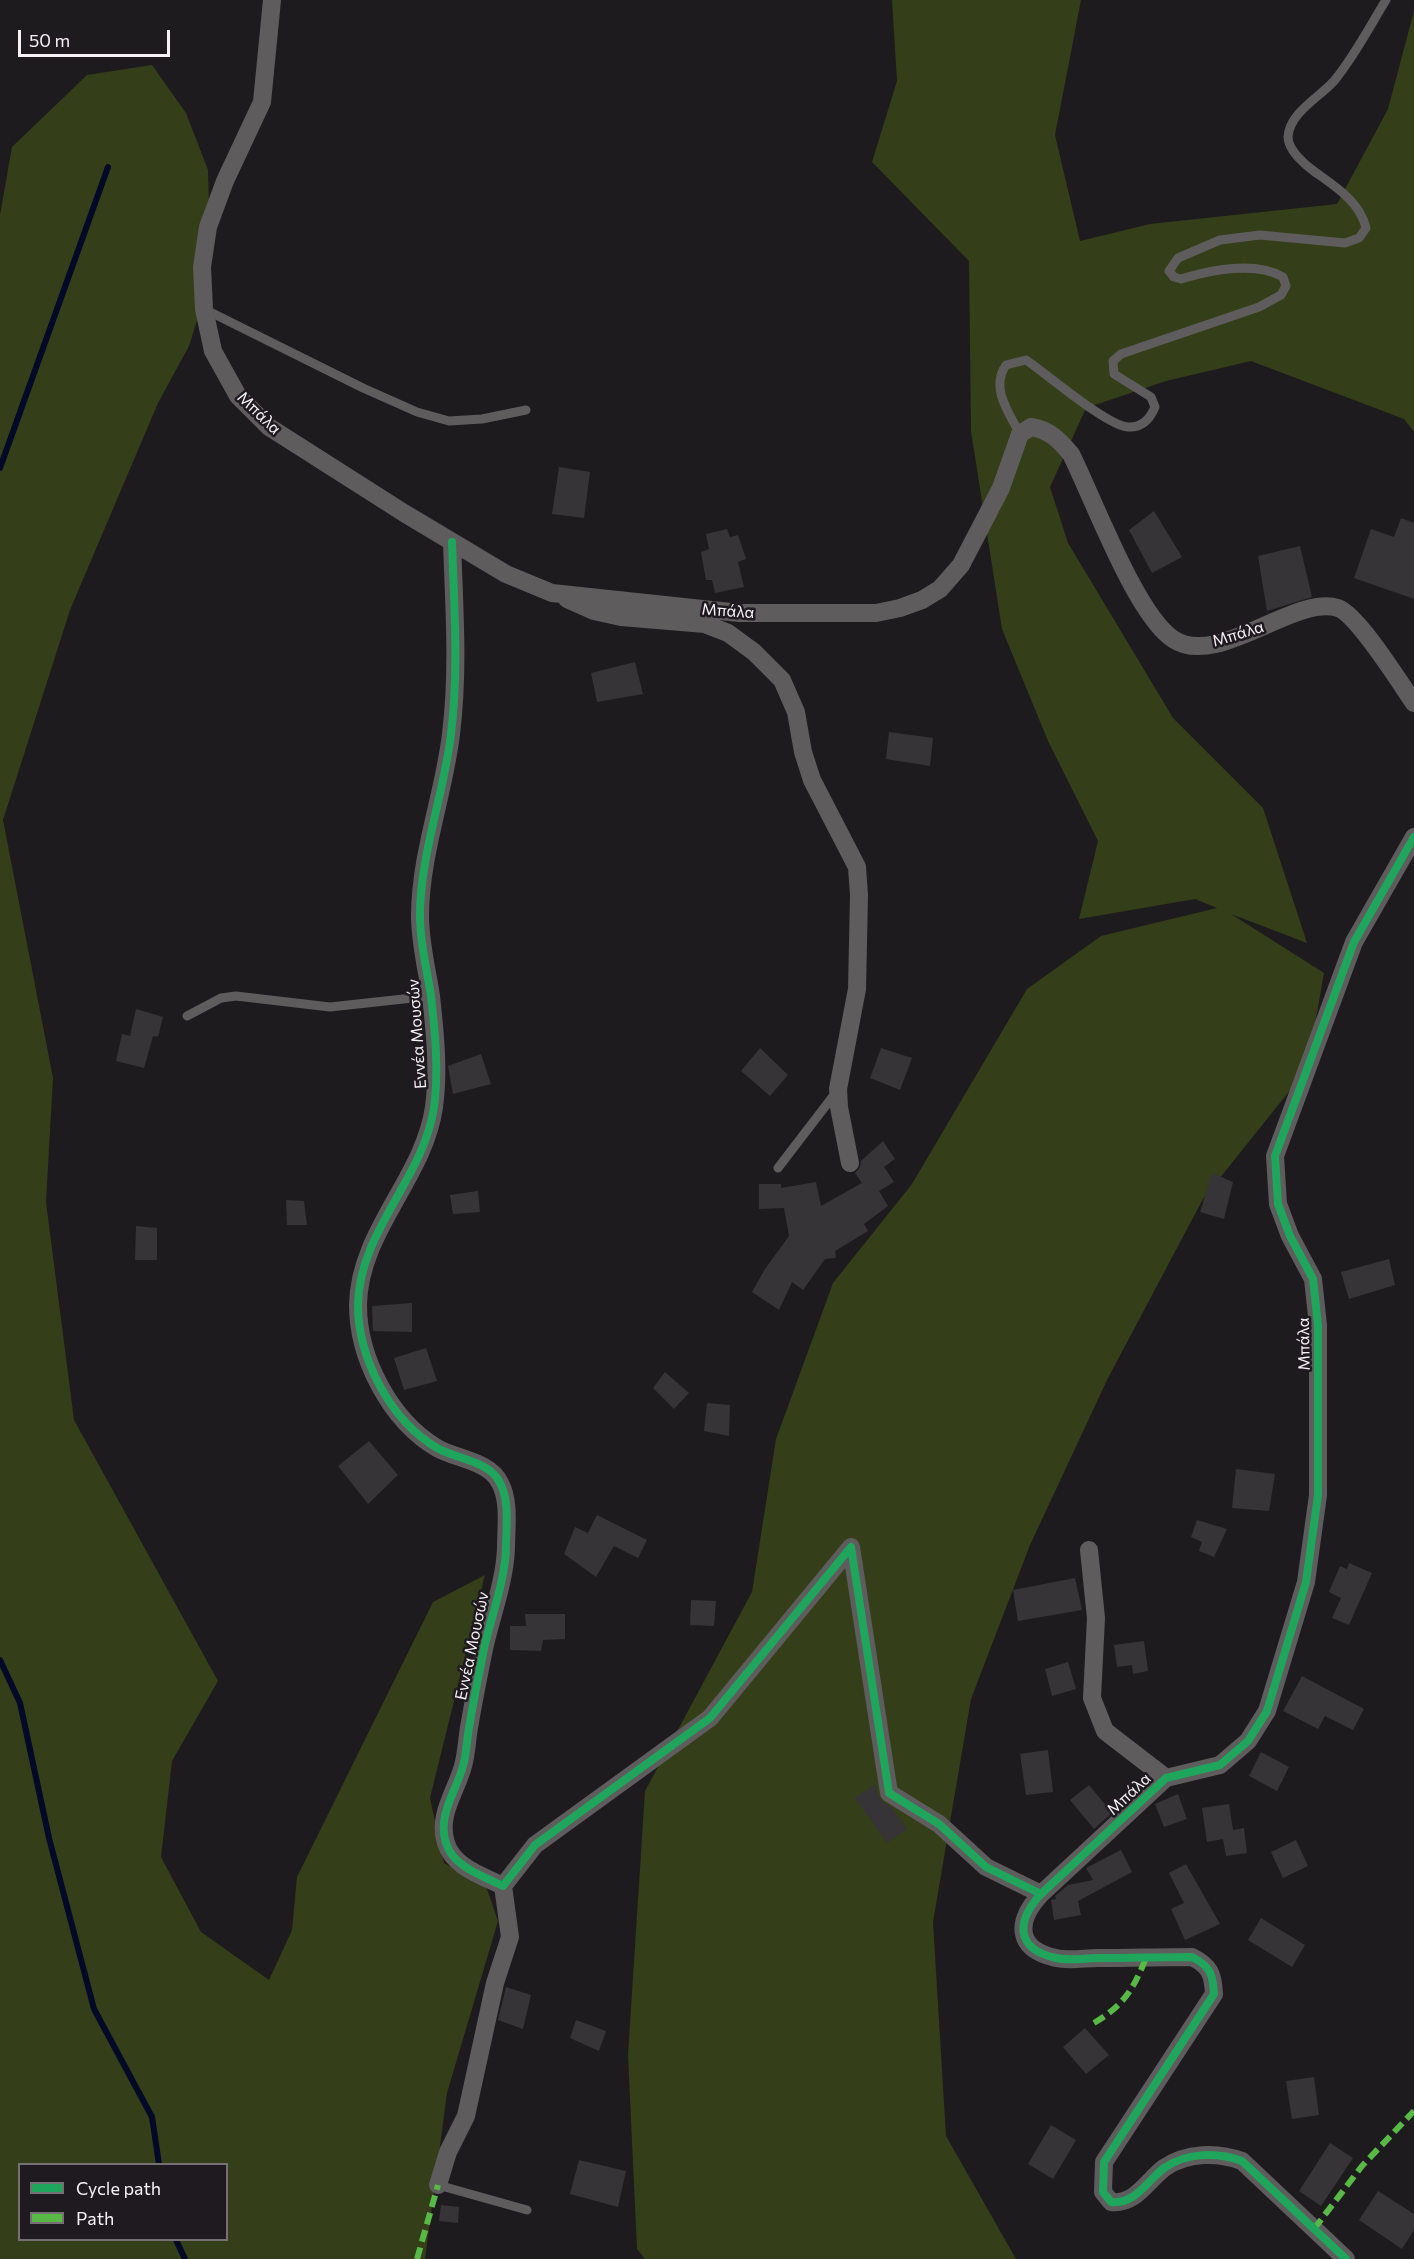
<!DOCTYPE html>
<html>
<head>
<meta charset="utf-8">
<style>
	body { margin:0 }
	#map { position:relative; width:1414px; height:2259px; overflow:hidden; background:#1e1b1e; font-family:Commissioner,sans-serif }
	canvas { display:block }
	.legend { position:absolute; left:18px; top:2163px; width:210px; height:78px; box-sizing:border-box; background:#1f1a1f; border:2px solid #757074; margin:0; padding:8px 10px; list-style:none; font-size:18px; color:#f5f1f4 }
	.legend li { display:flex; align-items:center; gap:12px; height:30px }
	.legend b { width:30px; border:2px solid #757074 }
	.scale { position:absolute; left:18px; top:30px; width:152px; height:27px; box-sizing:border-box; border:3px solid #f5f1f4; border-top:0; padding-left:8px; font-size:18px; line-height:21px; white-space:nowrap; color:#f5f1f4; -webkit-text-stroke:4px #1f1a1f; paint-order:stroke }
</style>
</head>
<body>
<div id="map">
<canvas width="1414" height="2259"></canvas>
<ul class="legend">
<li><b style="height:8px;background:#20a55d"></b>Cycle path</li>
<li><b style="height:8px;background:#58b947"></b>Path</li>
</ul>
<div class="scale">50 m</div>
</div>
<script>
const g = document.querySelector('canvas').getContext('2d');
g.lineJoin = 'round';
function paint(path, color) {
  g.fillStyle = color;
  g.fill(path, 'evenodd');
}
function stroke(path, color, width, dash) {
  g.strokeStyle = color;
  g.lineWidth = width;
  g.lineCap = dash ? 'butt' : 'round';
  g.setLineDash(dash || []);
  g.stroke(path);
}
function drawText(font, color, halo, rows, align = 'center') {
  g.font = font + ' Commissioner,sans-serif';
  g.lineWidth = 5;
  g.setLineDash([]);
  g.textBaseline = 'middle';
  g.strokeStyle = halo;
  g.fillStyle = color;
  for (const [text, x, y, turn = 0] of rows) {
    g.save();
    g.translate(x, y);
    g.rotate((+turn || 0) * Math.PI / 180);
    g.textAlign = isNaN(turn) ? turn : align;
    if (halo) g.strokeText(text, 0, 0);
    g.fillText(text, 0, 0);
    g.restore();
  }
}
const green = new Path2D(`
	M 892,0 L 1081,0 L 1055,135 L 1080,241 L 1150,224 L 1337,204 L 1388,109 L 1414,11 L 1414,432 L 1404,419 L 1251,361 L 1166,381 L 1086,408 L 1050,487 L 1068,543 L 1173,718 L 1263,808 L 1307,943 L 1231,914 L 1324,973 L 1307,1069 L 1203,1199 L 1108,1378 L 1030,1545 L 971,1699 L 933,1922 L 946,2136 L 1016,2259 L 645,2259 L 637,2249 L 628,2055 L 645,1791 L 752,1592 L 776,1439 L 833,1283 L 912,1184 L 1027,989 L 1101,936 L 1217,908 L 1195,899 L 1079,919 L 1098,841 L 1048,741 L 1002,629 L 971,431 L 969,261 L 872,162 L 897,81 Z
	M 152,65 L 186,113 L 208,170 L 211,276 L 189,346 L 158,403 L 70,610 L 3,820 L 53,1078 L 46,1202 L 74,1420 L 218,1681 L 172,1761 L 161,1857 L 201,1932 L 269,1980 L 292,1930 L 297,1877 L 433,1602 L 485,1575 L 430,1798 L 444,1863 L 486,1886 L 498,1921 L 447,2093 L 425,2259 L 0,2259 L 0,215 L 12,147 L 87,75 ZM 20,2164 L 226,2164 L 226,2240 L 20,2240 Z`);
const stream = new Path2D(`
	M 0,468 L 108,167
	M 0,1660 L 20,1703 L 49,1838 L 94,2009 L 152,2117 L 159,2164
	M 176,2240 L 185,2259`);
const building = new Path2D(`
	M 559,467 L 590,472 L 584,518 L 552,514 Z
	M 1154,511 L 1182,557 L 1152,573 L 1129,530 Z
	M 1401,518 L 1414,523 L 1414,599 L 1354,578 L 1371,529 L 1394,537 Z
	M 727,529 L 730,537 L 738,535 L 746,559 L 738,562 L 744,587 L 715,593 L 712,580 L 706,580 L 701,552 L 709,549 L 706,534 Z
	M 1300,546 L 1312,597 L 1267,611 L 1258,556 Z
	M 635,662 L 643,694 L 597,702 L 591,673 Z
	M 889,732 L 933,738 L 930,766 L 886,759 Z
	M 136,1009 L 163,1017 L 158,1037 L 153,1036 L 144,1068 L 116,1061 L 122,1034 L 130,1036 Z
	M 760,1048 L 788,1075 L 770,1096 L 741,1071 Z
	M 881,1048 L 912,1058 L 900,1090 L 870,1078 Z
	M 481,1054 L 491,1084 L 453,1094 L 448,1066 Z
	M 883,1141 L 895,1159 L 884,1167 L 894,1182 L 879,1191 L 888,1206 L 864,1224 L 868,1231 L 835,1251 L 836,1258 L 825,1259 L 803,1290 L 792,1282 L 779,1310 L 752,1292 L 765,1269 L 789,1236 L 784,1208 L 759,1209 L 759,1184 L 781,1184 L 781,1188 L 816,1182 L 821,1206 L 862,1183 L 855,1173 L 860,1167 L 861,1161 Z
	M 1212,1173 L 1233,1182 L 1224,1219 L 1200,1212 Z
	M 478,1191 L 480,1212 L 453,1214 L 450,1195 Z
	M 286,1200 L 304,1201 L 307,1225 L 287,1225 Z
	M 136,1226 L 157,1228 L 157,1260 L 135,1260 Z
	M 1389,1259 L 1395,1285 L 1349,1299 L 1341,1272 Z
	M 412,1303 L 412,1332 L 373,1331 L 372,1306 Z
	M 426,1348 L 437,1381 L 404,1390 L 394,1358 Z
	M 665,1372 L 689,1393 L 674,1409 L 653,1388 Z
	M 707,1403 L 730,1405 L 729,1436 L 704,1431 Z
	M 369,1441 L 398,1475 L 368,1504 L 338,1466 Z
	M 1236,1469 L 1275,1474 L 1269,1511 L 1232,1508 Z
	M 597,1515 L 647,1540 L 638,1558 L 614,1546 L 596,1577 L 564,1554 L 575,1527 L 588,1533 Z
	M 1197,1520 L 1227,1529 L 1214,1557 L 1199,1551 L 1202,1542 L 1191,1537 Z
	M 1349,1563 L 1372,1573 L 1349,1625 L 1332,1618 L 1341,1598 L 1329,1592 L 1340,1566 L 1347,1569 Z
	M 1075,1578 L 1082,1610 L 1018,1621 L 1013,1590 Z
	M 691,1600 L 716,1601 L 714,1626 L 690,1625 Z
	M 525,1614 L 565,1614 L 565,1639 L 543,1640 L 541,1651 L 510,1650 L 510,1626 L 526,1626 Z
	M 1144,1641 L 1148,1671 L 1133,1674 L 1132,1665 L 1117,1667 L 1114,1645 Z
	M 1068,1662 L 1076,1689 L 1052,1696 L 1045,1669 Z
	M 1302,1676 L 1364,1709 L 1353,1730 L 1325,1716 L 1318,1729 L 1283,1711 Z
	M 1048,1750 L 1053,1792 L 1026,1795 L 1020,1754 Z
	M 1261,1752 L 1289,1767 L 1277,1791 L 1249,1776 Z
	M 875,1784 L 880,1800 L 892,1808 L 907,1829 L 887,1843 L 855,1798 Z
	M 1089,1785 L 1112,1813 L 1094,1829 L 1070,1800 Z
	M 1178,1794 L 1187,1819 L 1164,1827 L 1155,1804 Z
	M 1229,1804 L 1233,1830 L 1244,1828 L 1247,1853 L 1226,1856 L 1223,1839 L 1207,1842 L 1202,1808 Z
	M 1296,1840 L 1308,1866 L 1283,1878 L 1271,1852 Z
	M 1121,1850 L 1132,1872 L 1078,1901 L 1081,1915 L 1054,1920 L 1051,1900 L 1056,1899 L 1055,1896 L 1068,1885 L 1093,1880 L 1086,1868 Z
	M 1186,1864 L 1220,1924 L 1185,1940 L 1171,1909 L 1184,1903 L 1169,1873 Z
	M 1261,1918 L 1305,1945 L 1292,1967 L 1248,1940 Z
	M 506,1987 L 531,1995 L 523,2029 L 498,2020 Z
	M 576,2020 L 606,2031 L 599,2051 L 570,2038 Z
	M 1085,2028 L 1109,2055 L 1086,2074 L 1063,2047 Z
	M 1314,2077 L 1319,2115 L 1292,2119 L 1286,2081 Z
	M 1051,2125 L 1076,2140 L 1053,2179 L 1028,2164 Z
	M 1330,2143 L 1353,2158 L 1321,2206 L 1299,2191 Z
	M 579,2160 L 626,2171 L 618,2207 L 570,2194 Z
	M 1378,2191 L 1414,2214 L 1414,2230 L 1402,2249 L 1359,2220 Z
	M 441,2205 L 459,2207 L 458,2223 L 439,2221 Z`);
const lane = new Path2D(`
	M 204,309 L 363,388 L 417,412 L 449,421 L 482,419 L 526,410
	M 1020,434 C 1009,413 990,388 1006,365 L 1026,360 C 1047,374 1107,426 1128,427 C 1142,428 1150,419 1155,407 L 1151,397 L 1114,374 L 1113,361 L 1121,354 L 1259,307 L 1281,295 L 1286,286 L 1283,277 C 1256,261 1211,270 1181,279 L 1174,277 L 1169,271 L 1178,258 L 1220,240 L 1260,235 L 1345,243 L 1359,238 L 1366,228 C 1360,202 1336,187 1315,172 C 1305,165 1288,150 1288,137 C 1289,113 1320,97 1334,81 C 1354,57 1370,26 1386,0
	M 187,1016 L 221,998 L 236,996 L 330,1007 L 431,996
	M 778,1168 L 837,1091
	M 438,2185 L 527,2210`);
const street = new Path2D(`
	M 272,0 L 262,102 L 225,181 L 208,227 L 202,267 L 204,309 L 213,351 L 238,396 L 269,427 L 404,513 L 506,574 L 552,593 L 740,613 L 876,613 L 900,608 L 922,600 L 940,589 L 961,565 L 1001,488 L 1020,434 L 1031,427 C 1050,430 1059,440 1071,454 C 1093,498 1136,615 1173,639 C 1217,669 1295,594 1338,608 C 1358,615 1400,683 1414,703
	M 452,542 C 454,605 459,670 451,734 C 444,794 420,855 420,916 C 420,943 427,970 431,996 C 435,1032 439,1071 434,1107 C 424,1178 359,1231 358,1305 C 358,1358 390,1420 437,1448 C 456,1459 490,1461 500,1483 C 510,1501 506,1528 506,1548 C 505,1581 491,1617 484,1649 C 479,1674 474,1698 470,1722 C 467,1736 467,1752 463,1766 C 456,1792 437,1815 446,1843 C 453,1867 483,1876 503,1886 L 535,1845 L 710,1718 L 851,1547 L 889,1793 L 939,1824 L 986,1867 L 1041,1894
	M 567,599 L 594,611 L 621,617 L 705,624 L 728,633 L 754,652 L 782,680 L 796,712 L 803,752 L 812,780 L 857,867 L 859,895 L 857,989 L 838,1089 L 839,1107 L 850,1163
	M 1089,1550 L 1096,1618 L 1092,1698 L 1105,1731 L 1166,1778
	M 438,2185 L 448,2152 L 466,2116 L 495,1983 L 510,1937 L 503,1886
	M 1346,2259 L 1242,2161 C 1218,2152 1187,2152 1164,2168 C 1147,2181 1135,2205 1111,2202 L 1103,2192 L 1104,2162 L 1214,1994 C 1213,1974 1210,1966 1192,1957 C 1161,1957 1129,1958 1098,1958 C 1085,1958 1069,1961 1056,1958 C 1015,1949 1016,1921 1041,1894 L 1166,1778 L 1220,1765 L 1248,1741 L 1267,1711 L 1306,1582 L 1318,1495 L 1318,1325 L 1313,1279 L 1290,1236 L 1278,1204 L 1275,1156 L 1354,942 L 1414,837`);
const quiet = new Path2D(`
	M 1094,2023 C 1124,2005 1133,1990 1146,1958
	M 1314,2229 L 1362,2166 L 1414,2111
	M 417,2259 L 438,2185`);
const cycleway = new Path2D(`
	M 452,542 C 454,605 459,670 451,734 C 444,794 420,855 420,916 C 420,943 427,970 431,996 C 435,1032 439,1071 434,1107 C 424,1178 359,1231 358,1305 C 358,1358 390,1420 437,1448 C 456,1459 490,1461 500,1483 C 510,1501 506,1528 506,1548 C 505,1581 491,1617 484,1649 C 479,1674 474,1698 470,1722 C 467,1736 467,1752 463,1766 C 456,1792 437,1815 446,1843 C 453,1867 483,1876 503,1886 L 535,1845 L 710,1718 L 851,1547 L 889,1793 L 939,1824 L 986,1867 L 1041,1894
	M 1346,2259 L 1242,2161 C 1218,2152 1187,2152 1164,2168 C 1147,2181 1135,2205 1111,2202 L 1103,2192 L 1104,2162 L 1214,1994 C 1213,1974 1210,1966 1192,1957 C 1161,1957 1129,1958 1098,1958 C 1085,1958 1069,1961 1056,1958 C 1015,1949 1016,1921 1041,1894 L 1166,1778 L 1220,1765 L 1248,1741 L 1267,1711 L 1306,1582 L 1318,1495 L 1318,1325 L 1313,1279 L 1290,1236 L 1278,1204 L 1275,1156 L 1354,942 L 1414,837`);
const streetNames = [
	["Μπάλα",259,413,44],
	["Μπάλα",728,611,4],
	["Μπάλα",1238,634,-17],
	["Εννέα Μουσών",417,1034,-94],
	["Μπάλα",1304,1344,-91],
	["Εννέα Μουσών",472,1646,-78],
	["Μπάλα",1129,1794,-43]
];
paint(green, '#343e19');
stroke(stream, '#030927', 6);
paint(building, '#363437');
stroke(lane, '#5e5c5c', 9);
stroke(street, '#5e5c5c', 18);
stroke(quiet, '#58b947', 6, [12, 6]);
stroke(cycleway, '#20a55d', 8);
drawText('16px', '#f5f1f4', '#1f1a1f', streetNames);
</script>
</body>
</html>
